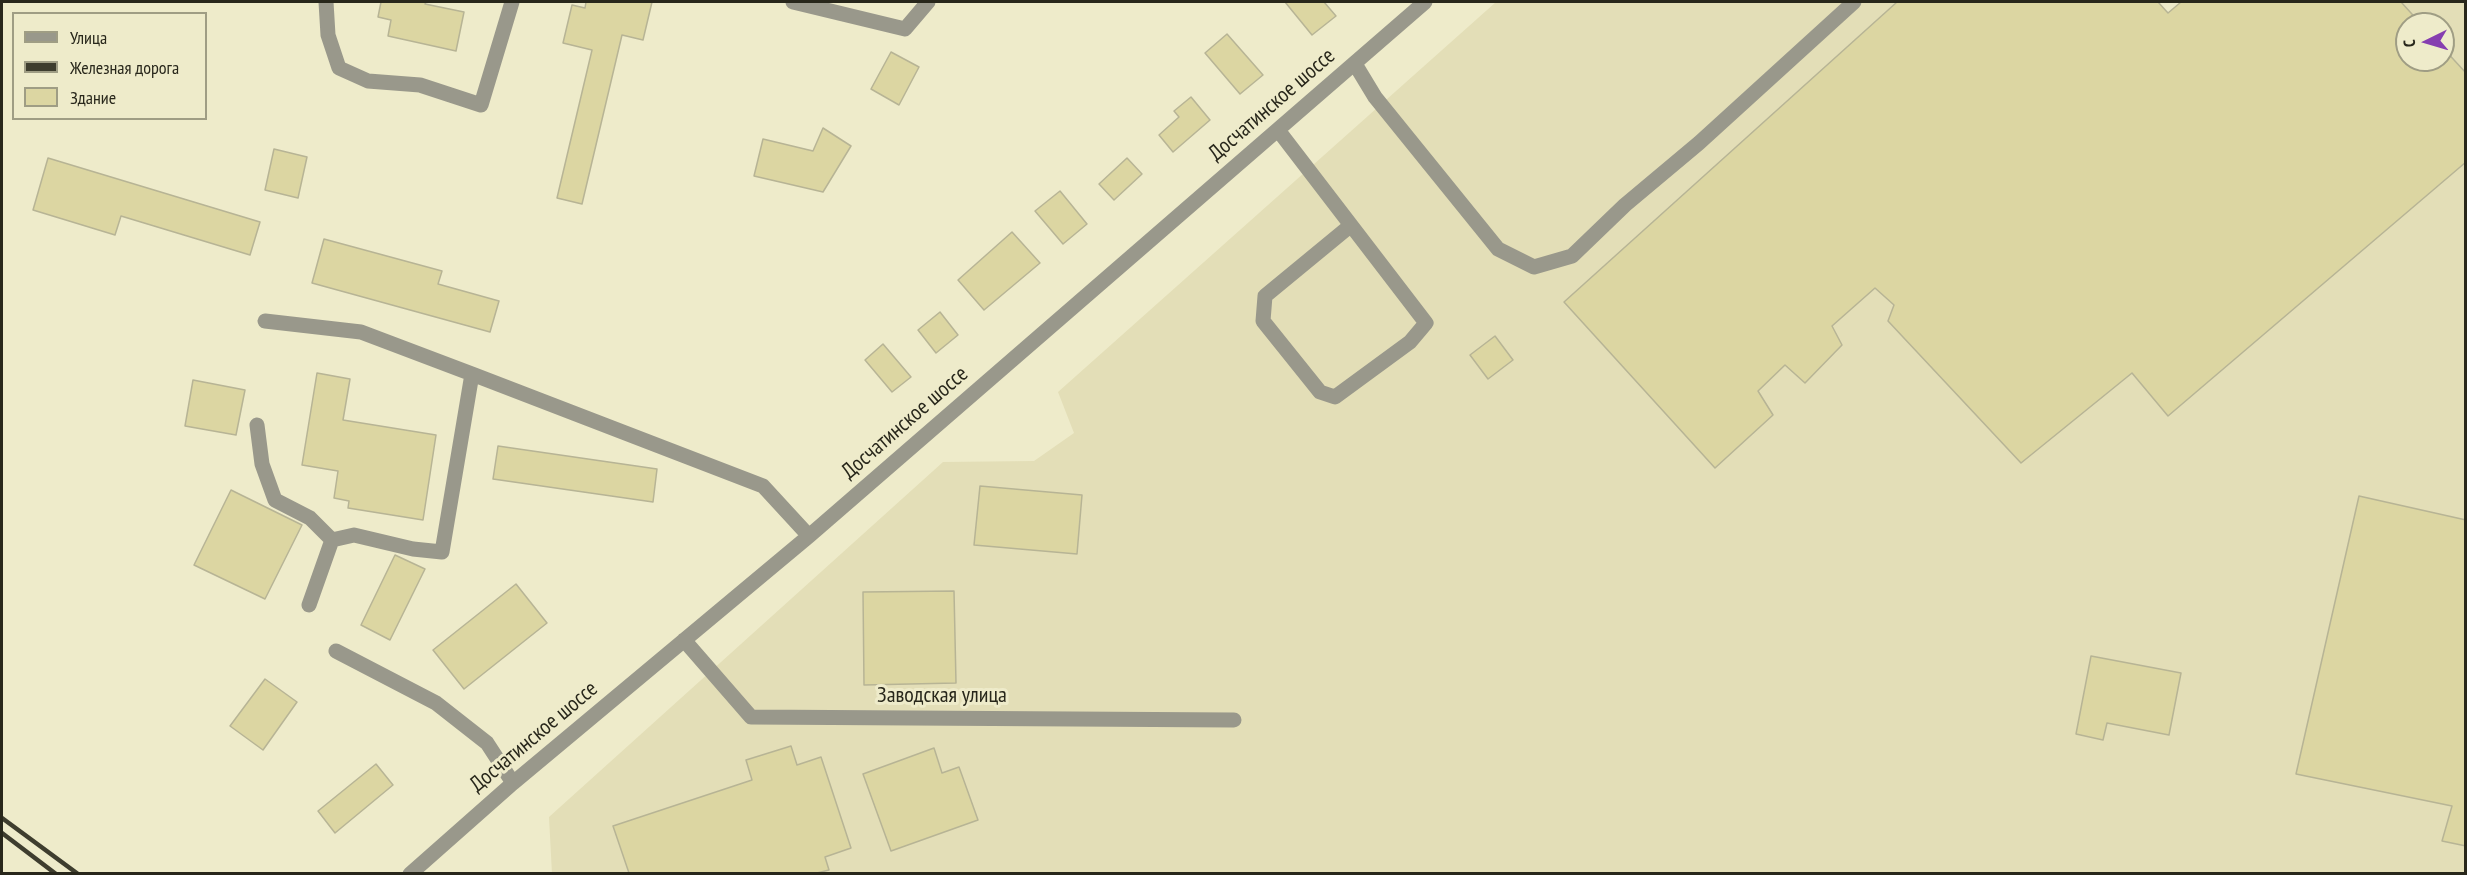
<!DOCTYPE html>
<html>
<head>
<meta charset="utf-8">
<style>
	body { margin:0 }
	#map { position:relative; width:2467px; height:875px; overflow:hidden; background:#eeebca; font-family:"PT Sans Narrow",sans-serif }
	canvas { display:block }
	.frame { position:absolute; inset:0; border:3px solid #28271b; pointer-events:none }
	.legend { position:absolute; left:12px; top:12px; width:195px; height:108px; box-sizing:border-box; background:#eeebca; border:2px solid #9f9d84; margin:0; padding:8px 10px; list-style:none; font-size:18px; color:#28271b }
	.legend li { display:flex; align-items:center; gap:12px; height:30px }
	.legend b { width:30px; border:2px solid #9f9d84 }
	.north { position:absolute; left:2395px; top:12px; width:60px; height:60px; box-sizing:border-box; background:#eeebca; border:2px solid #9f9d84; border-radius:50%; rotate:265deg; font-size:16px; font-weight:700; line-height:24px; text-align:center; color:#28271b }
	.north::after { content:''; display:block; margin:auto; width:21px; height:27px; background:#863eb0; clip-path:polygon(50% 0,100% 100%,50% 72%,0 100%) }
</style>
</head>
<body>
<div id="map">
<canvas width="2467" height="875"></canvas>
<div class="frame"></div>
<ul class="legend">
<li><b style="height:8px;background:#99988b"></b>Улица</li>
<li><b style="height:8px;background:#3e3d2e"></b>Железная дорога</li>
<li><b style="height:16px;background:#dcd6a2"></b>Здание</li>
</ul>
<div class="north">С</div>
</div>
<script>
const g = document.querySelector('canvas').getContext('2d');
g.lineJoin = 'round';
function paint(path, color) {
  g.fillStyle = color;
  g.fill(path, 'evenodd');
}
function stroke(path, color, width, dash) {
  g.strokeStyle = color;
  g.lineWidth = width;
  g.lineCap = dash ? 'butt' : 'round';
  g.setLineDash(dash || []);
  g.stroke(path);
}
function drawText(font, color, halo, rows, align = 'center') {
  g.font = font + ' "PT Sans Narrow",sans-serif';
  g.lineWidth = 6;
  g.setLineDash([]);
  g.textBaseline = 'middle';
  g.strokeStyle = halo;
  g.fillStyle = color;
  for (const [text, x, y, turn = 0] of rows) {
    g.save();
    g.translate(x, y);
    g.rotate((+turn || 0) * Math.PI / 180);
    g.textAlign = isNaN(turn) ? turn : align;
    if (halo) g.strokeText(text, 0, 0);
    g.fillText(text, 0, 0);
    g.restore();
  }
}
const built = new Path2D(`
	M 1496,2 L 2147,2 L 2175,31 L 2207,2 L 2465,2 L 2465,873 L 552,874 L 549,817 L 943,462 L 1034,461 L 1074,433 L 1058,392 ZM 2407,24 L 2443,24 L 2443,60 L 2407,60 Z`);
const building = new Path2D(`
	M 381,2 L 426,2 L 425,4 L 464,12 L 456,51 L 388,36 L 391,20 L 378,17 Z
	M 586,2 L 652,2 L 643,40 L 622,35 L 582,204 L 557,198 L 592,50 L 563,43 L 572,5 L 585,8 Z
	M 1285,2 L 1324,2 L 1336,16 L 1312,35 Z
	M 1897,2 L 2158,2 L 2168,13 L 2181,2 L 2401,2 L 2421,24 L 2407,24 L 2407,60 L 2443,60 L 2443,48 L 2466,73 L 2466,162 L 2168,416 L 2132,373 L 2021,463 L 1888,321 L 1894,305 L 1875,288 L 1832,326 L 1842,345 L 1805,383 L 1785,365 L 1758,391 L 1773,415 L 1715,468 L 1564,302 Z
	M 1227,34 L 1263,75 L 1240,94 L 1205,53 Z
	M 891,52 L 919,67 L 899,105 L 871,89 Z
	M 1191,97 L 1210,120 L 1173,152 L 1159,135 L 1179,117 L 1174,111 Z
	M 823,128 L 851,146 L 823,192 L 754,176 L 763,139 L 813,151 Z
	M 274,149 L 307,157 L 298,198 L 265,190 Z
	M 48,158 L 260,222 L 250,255 L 121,216 L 115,235 L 33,210 Z
	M 1127,158 L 1142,174 L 1114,200 L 1099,184 Z
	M 1060,191 L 1087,224 L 1063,244 L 1035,211 Z
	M 1012,232 L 1040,263 L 984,310 L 958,280 Z
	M 324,239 L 442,271 L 438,284 L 499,301 L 490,332 L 312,283 Z
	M 940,312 L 958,335 L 936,353 L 918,330 Z
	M 1495,336 L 1513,360 L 1488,379 L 1470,355 Z
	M 883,344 L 911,377 L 892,392 L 865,360 Z
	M 317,373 L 350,379 L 343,420 L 436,435 L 423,520 L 348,508 L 349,501 L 334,498 L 338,471 L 302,465 Z
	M 193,380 L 245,390 L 236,435 L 185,426 Z
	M 498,446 L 657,469 L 653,502 L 493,479 Z
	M 980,486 L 1082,495 L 1077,554 L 974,545 Z
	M 231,490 L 302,525 L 265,599 L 194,565 Z
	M 2359,496 L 2466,520 L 2466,846 L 2442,841 L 2452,806 L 2296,774 Z
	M 395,555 L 425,569 L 390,640 L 361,625 Z
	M 516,584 L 547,623 L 464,689 L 433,650 Z
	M 954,591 L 956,683 L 864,685 L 863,592 Z
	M 2091,656 L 2181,673 L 2169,735 L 2107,723 L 2103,740 L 2076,734 Z
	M 265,679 L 297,702 L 263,750 L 230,726 Z
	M 791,746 L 797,765 L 821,757 L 851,848 L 825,857 L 829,870 L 817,873 L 629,873 L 613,826 L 752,780 L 746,760 Z
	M 934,748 L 942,773 L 959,767 L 978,820 L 891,851 L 863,774 Z
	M 376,764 L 393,785 L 335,833 L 318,811 Z`);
const minor = new Path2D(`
	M 326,2 L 328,35 L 339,68 L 368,81 L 420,85 L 481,105 L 512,2
	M 793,2 L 905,29 L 928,2
	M 1355,64 L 1375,97 L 1498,249 L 1534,267 L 1572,256 L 1625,205 L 1699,143 L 1854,2
	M 1278,130 L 1426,323 L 1410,342 L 1335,397 L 1320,392 L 1263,321 L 1265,296 L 1350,226
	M 265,321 L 361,332 L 472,374
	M 257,425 L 262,464 L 275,500 L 310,518 L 332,540
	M 309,605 L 332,540 L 354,535 L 413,549 L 442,552 L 472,374 L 763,486 L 809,536
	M 684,640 L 751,717 L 1234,720
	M 336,651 L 436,703 L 487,743 L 513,783
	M 410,874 L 513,783 L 809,536 L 1425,2`);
const rail = new Path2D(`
	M 2,818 L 78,874
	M 2,833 L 56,874`);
const streetNames = [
	["Досчатинское шоссе",1272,105,-41],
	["Досчатинское шоссе",905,423,-41],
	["Заводская улица",942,696],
	["Досчатинское шоссе",534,737,-40]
];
paint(built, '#e3deb7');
paint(building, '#dcd6a2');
stroke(building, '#b7b495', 1.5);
stroke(minor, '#99988b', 15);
stroke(rail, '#3e3d2e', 4.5);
drawText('22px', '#28271b', '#eeebca', streetNames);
</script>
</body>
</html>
